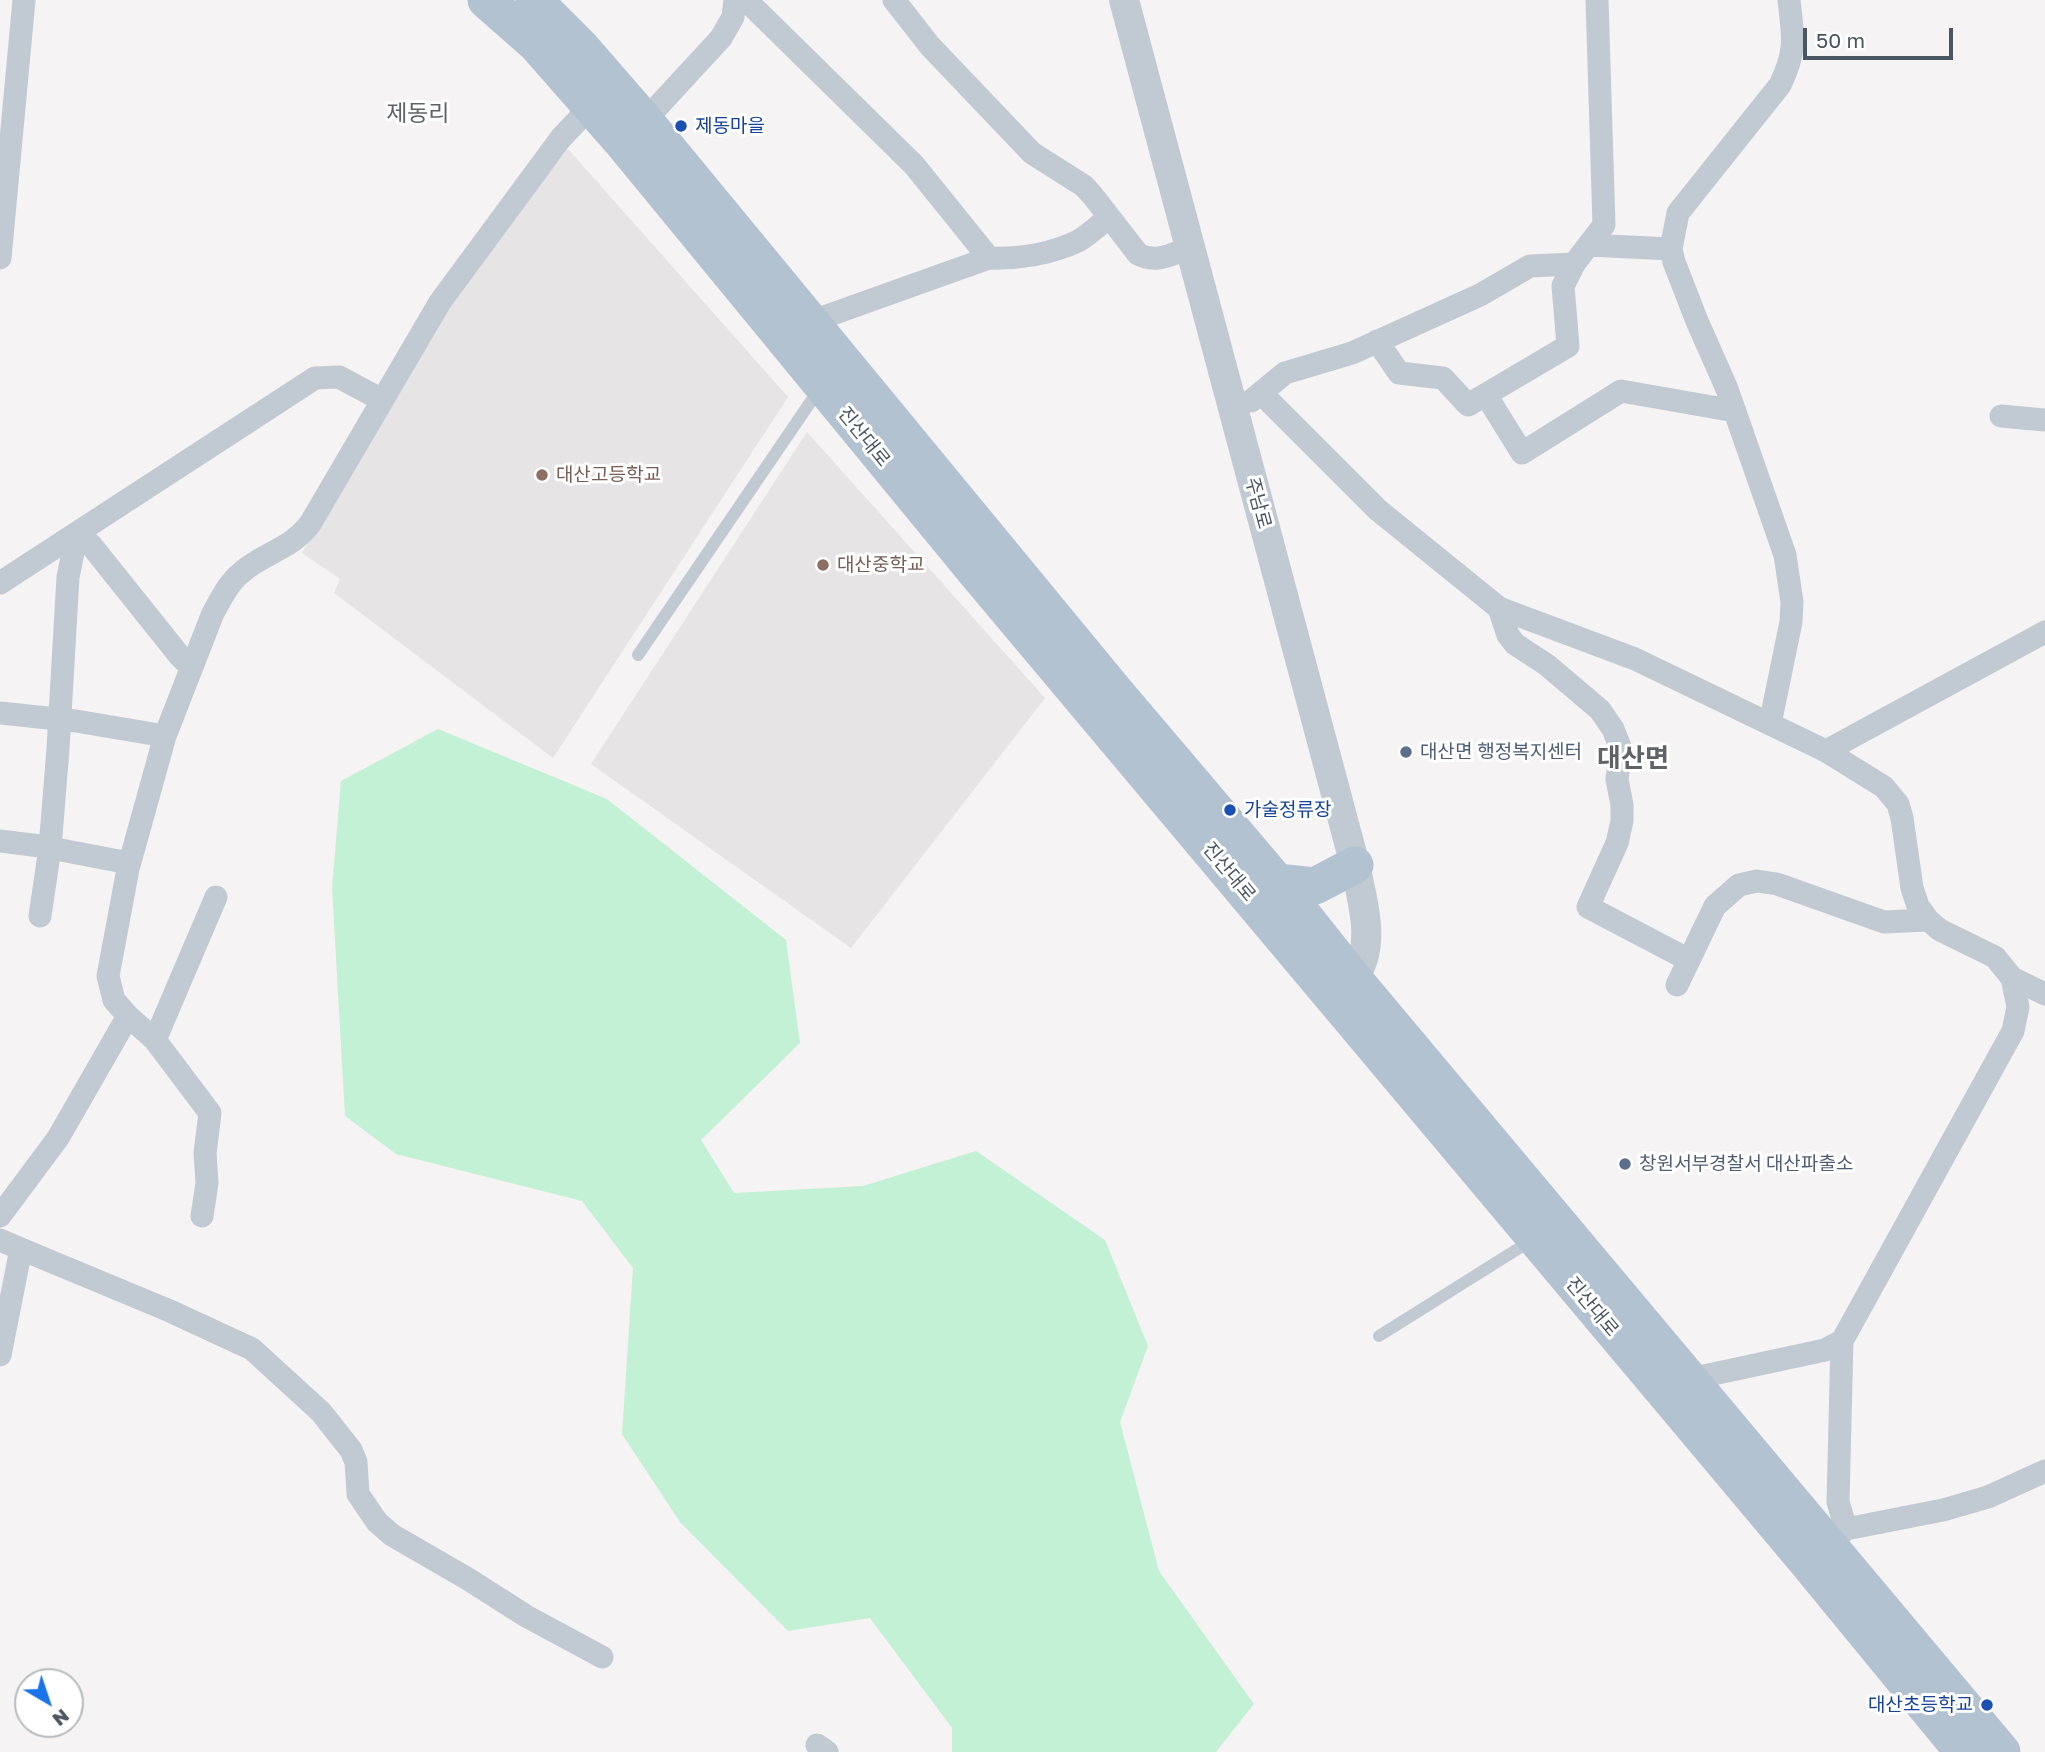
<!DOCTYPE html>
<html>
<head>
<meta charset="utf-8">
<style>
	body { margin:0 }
	#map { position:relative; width:2045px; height:1752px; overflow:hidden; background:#f5f3f3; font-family:"Golos Text",sans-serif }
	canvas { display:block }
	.north { position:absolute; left:14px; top:1668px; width:70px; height:70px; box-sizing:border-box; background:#fff; border:2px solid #b7bbc0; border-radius:50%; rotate:141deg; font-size:19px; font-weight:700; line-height:28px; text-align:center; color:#4a5661 }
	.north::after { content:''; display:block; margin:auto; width:24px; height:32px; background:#1a73e8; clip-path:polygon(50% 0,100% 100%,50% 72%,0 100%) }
	.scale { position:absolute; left:1803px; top:28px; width:150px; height:32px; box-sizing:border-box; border:4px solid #4a5661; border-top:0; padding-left:9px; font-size:21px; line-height:24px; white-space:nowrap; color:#4a5661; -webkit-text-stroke:5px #fff; paint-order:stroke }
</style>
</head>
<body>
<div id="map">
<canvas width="2045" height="1752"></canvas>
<div class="north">N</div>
<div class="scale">50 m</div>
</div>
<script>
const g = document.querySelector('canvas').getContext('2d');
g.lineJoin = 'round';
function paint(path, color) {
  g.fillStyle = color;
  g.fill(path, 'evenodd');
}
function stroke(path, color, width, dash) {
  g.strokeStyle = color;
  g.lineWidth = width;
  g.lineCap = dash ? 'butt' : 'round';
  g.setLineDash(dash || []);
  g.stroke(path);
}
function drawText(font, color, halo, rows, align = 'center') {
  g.font = font + ' "Golos Text","Noto Sans KR",sans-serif';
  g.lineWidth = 6;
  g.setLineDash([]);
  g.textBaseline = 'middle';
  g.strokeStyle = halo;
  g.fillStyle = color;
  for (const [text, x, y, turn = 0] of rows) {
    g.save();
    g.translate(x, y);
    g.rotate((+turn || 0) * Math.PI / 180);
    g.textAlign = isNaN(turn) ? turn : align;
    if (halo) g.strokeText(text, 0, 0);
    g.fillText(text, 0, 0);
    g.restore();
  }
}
const education = new Path2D(`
	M 568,149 L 788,397 L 553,758 L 334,593 L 340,579 L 302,553 L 447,303 Z
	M 807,432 L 1045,698 L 851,948 L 591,764 Z`);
const green = new Path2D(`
	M 438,729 L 607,799 L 786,940 L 800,1043 L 701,1140 L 734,1193 L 863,1186 L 976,1151 L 1105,1240 L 1148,1346 L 1120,1422 L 1159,1571 L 1254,1704 L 1216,1752 L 952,1752 L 952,1728 L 870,1618 L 788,1631 L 680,1522 L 622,1434 L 633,1268 L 582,1201 L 396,1154 L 345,1116 L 332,888 L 341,781 Z`);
const service = new Path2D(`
	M 638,655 L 820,388
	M 1379,1336 L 1532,1240`);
const minor = new Path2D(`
	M 746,0 L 914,165 L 989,258 C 1018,259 1051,254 1078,241 C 1089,235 1099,225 1109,217
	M 894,0 L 930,46 L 1032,153 L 1084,186 L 1093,196 L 1138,254 C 1156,264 1172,254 1189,248
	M 637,129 L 721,38 L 733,17 L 735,0
	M 1589,245 L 1671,249
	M 0,258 L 24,0
	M 810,322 L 989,258
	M 1377,341 L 1399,373 L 1443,378 L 1468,405 L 1568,346 L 1563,286 L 1574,264
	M 1261,393 L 1378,510 L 1499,608 L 1635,659 L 1826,751 L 1884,787 L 1898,804 L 1902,818 L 1912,888 L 1918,906 L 1928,920 L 1940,930 L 1995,957 L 2012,978 L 2018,1007 L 2013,1031 L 1842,1341 L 1838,1502 L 1846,1529
	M 1486,395 L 1522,453 L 1621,391 L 1735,411
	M 1251,401 L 1285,373 L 1352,353 L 1480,295 L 1530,266 L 1574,264 L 1604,225 L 1597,0
	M 2001,416 L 2045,420
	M 0,583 L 315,378 L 339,377 L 382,400
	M 1499,608 L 1508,635 L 1515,644 L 1547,665 L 1600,710 L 1613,729 L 1621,749 L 1617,779 L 1622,805 L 1622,821 L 1617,843 L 1588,907 L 1689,960
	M 0,713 L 76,721 L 165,736
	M 1770,724 L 1791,622 L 1792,602 L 1785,555 L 1727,389 L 1697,321 L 1674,262 L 1671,249 L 1678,213 L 1780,85 C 1797,50 1793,37 1789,0
	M 1826,751 L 2045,632
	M 0,841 L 40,846 L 129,863
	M 40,916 L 50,848 L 58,749 L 68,577 L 77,533 L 91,545 L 179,655 L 191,667
	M 2012,978 L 2045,994
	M 1677,985 L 1715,906 L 1739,885 L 1757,881 L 1777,884 L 1884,922 L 1928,920
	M 155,1040 L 216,897
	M 0,1216 L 58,1138 L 128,1016
	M 202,1216 L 207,1183 L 205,1153 L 210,1113 L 155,1040 L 128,1016 L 114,1000 L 108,976 L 128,869 L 165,736 L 213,613 C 221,599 229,582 242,572 C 265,552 290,550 310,524 L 440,302 L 561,138 L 598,99
	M 0,1240 L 21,1249 L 0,1355
	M 21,1249 L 170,1311 L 252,1349 L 321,1412 L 351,1450 L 356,1462 L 358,1494 L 377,1522 L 392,1535 L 468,1579 L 526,1616 L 602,1657
	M 1690,1379 L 1825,1350 L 1842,1341
	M 1836,1538 L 1846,1529 L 1943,1510 L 1988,1497 L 2045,1471
	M 817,1745 L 827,1752`);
const tertiary = new Path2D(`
	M 1124,0 L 1355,865 C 1362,900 1377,945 1354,977 C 1350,982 1342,986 1337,991`);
const primary = new Path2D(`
	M 486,0 L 536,44 L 622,142 L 978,575 L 1807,1562 L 1963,1752
	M 534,0 L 580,46 L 646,122 L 1114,690 L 1277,882 L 1353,978 L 2002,1752
	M 1277,882 L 1315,886 L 1355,865`);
const markers = [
	[681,126,7,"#1a4fb4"],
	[542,475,7,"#8d6e63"],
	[823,565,7,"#8d6e63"],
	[1406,752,7,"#5c6f8a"],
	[1230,810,7,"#1a4fb4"],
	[1625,1164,7,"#5c6f8a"],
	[1987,1705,7,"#1a4fb4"]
];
const transitNames = [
	["제동마을",695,126],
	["가술정류장",1244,810],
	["대산초등학교",1973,1705,"right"]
];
const streetNames = [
	["진산대로",864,437,51],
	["주남로",1258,503,75],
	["진산대로",1229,872,50],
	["진산대로",1592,1307,50]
];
const educationNames = [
	["대산고등학교",556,475],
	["대산중학교",837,565]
];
const serviceNames = [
	["대산면 행정복지센터",1420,752],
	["창원서부경찰서 대산파출소",1639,1164]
];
const quarterNames = [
	["제동리",418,114]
];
const districtNames = [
	["대산면",1633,759]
];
paint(education, '#e6e4e5');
paint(green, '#c3f1d5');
stroke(service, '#c1cad2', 12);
stroke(minor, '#c1cad2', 23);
stroke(tertiary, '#c1cad2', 30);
stroke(primary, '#b3c2d1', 37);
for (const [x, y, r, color] of markers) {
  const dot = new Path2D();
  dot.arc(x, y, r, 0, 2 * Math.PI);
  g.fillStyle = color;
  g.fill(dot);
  stroke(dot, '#fff', 2.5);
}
drawText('19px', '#164399', '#fff', transitNames, 'left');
drawText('19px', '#4a5661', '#fff', streetNames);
drawText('19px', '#785e54', '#fff', educationNames, 'left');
drawText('19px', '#4e5e75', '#fff', serviceNames, 'left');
drawText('23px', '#5f6368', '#fff', quarterNames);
drawText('bold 26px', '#5f6368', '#fff', districtNames);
</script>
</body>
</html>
